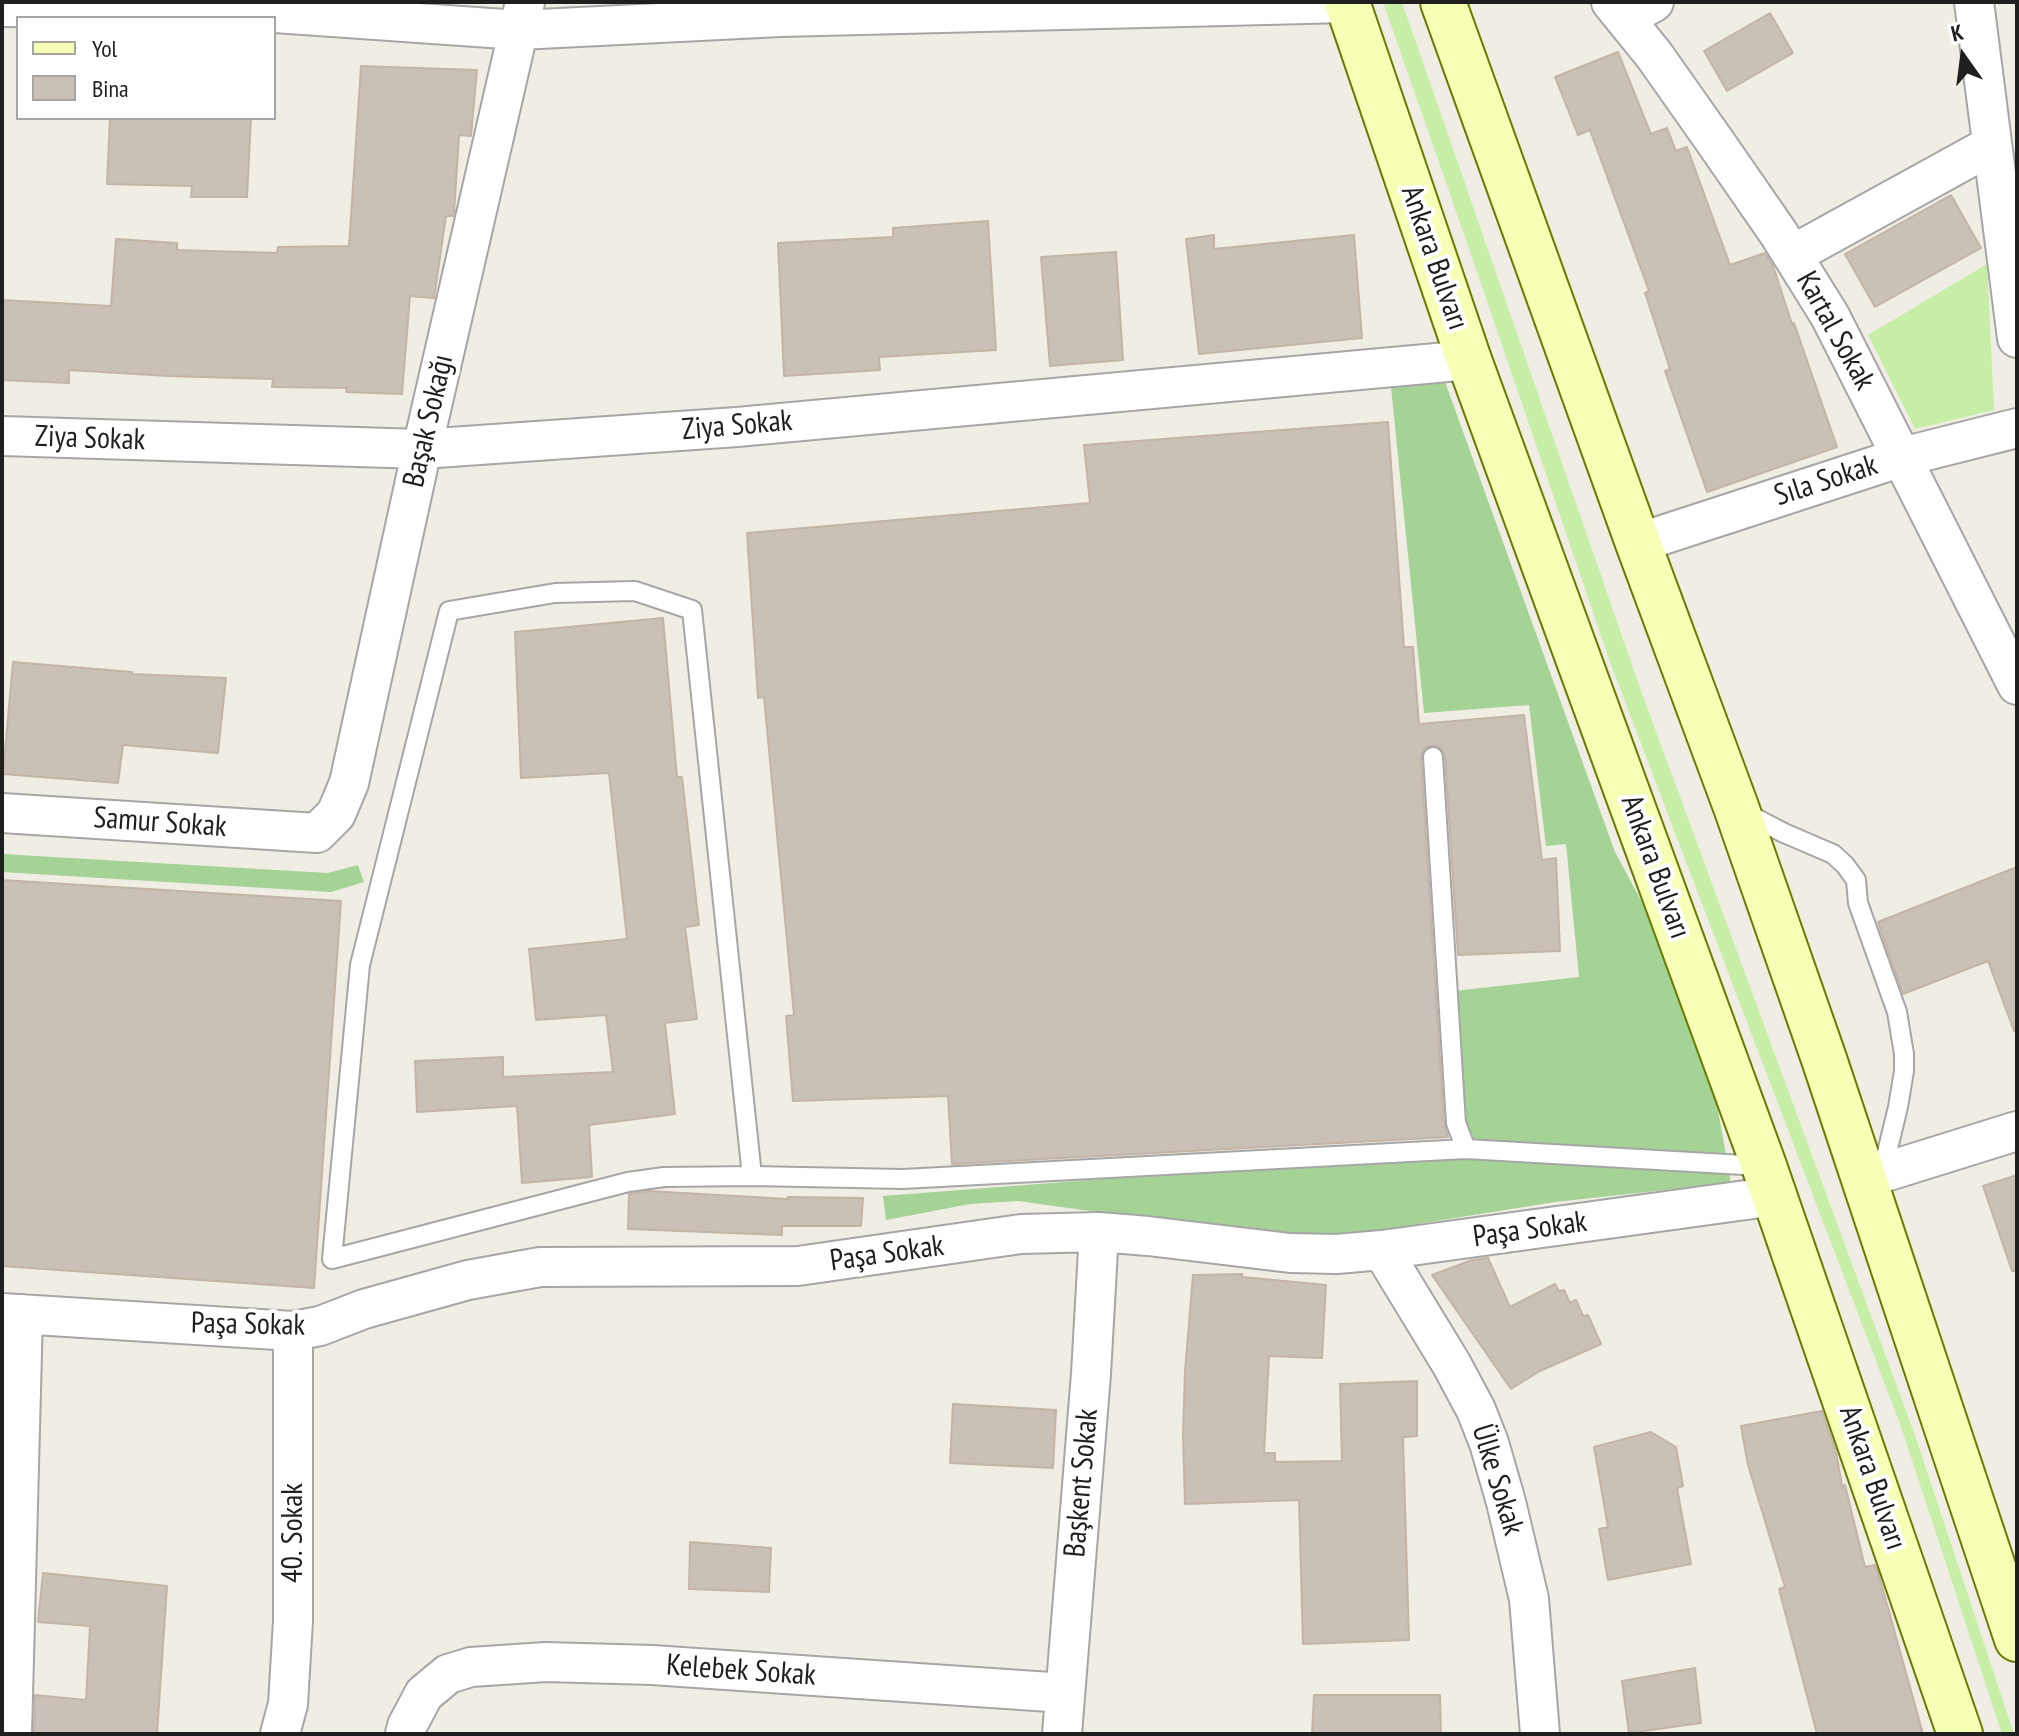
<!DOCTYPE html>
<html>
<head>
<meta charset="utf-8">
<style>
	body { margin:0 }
	#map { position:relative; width:2019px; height:1736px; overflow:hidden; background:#f0ede4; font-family:"PT Sans Narrow",sans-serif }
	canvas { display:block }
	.frame { position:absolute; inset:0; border:4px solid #1f1f1f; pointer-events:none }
	.legend { position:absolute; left:16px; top:16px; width:260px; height:104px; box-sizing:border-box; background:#fff; border:2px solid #a5a5a5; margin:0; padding:10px 14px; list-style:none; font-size:24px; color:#1f1f1f }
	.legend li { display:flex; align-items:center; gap:16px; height:40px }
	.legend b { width:40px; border:2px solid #a5a5a5 }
	.north { position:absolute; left:1923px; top:16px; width:80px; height:80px; -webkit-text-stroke:6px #fff; paint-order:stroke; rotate:346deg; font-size:22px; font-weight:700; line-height:32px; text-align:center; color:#1f1f1f }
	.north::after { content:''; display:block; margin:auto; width:28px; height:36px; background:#1f1f1f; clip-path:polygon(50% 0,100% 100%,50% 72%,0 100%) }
</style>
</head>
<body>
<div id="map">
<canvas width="2019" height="1736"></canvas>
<div class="frame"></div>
<ul class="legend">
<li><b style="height:10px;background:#f7feb5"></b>Yol</li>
<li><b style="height:22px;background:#c9c0b7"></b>Bina</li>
</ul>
<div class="north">K</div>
</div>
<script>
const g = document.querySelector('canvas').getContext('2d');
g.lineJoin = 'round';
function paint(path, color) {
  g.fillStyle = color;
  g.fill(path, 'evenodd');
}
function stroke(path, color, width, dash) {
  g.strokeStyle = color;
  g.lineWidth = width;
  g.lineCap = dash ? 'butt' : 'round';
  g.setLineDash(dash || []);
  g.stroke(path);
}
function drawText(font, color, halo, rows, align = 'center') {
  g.font = font + ' "PT Sans Narrow",sans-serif';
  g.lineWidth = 8;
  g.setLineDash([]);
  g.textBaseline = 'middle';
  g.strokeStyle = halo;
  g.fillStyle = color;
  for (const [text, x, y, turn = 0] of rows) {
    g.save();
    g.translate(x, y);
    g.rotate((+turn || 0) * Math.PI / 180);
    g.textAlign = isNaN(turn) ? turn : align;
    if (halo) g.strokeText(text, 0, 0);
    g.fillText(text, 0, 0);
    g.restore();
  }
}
const grass = new Path2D(`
	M 1383,2 L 1402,2 L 1640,688 L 1916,1438 L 2014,1734 L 2002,1734 L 1900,1424 L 1610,662 L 1473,260 Z
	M 1987,264 L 1994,410 L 1915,429 L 1868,335 Z`);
const forest = new Path2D(`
	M 1444,379 L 1615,852 L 1673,960 L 1712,1077 L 1731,1183 L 1555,1202 L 1355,1234 L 1300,1234 L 1090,1211 L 1018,1201 L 970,1204 L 886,1220 L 883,1196 L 1464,1151 L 1454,991 L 1579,977 L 1566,844 L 1546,846 L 1529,705 L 1424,713 L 1391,387 Z
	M 2,854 L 328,873 L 358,865 L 364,882 L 331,892 L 2,872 Z`);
const building = new Path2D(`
	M 1770,13 L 1793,53 L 1727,91 L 1704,51 Z
	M 1618,52 L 1651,134 L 1667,128 L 1676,151 L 1687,147 L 1730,265 L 1765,253 L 1773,266 L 1792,324 L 1794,323 L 1837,447 L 1707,492 L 1665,371 L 1670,369 L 1645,293 L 1649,291 L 1590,130 L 1578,135 L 1555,77 Z
	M 361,66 L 477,70 L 471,136 L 459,135 L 454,214 L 453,216 L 446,216 L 434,298 L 410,296 L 402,394 L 346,392 L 347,388 L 272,387 L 273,379 L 168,376 L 69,370 L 69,383 L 2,380 L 2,300 L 111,306 L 116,239 L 177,243 L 177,250 L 277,253 L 278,247 L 349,246 Z
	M 110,118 L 251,118 L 247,197 L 191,197 L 192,186 L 107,184 Z
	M 1951,195 L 1981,248 L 1875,307 L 1845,254 Z
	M 988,221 L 996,350 L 879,357 L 880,370 L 784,376 L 778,243 L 893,237 L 893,228 Z
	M 1214,235 L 1214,249 L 1354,235 L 1362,338 L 1199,354 L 1186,239 Z
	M 1116,252 L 1123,360 L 1050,366 L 1041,257 Z
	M 1388,422 L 1404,647 L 1413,647 L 1419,724 L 1524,715 L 1542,860 L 1556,858 L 1560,951 L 1458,955 L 1445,756 L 1442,750 L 1438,746 L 1427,747 L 1423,751 L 1421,758 L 1444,1124 L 1448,1137 L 952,1164 L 948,1096 L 793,1101 L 786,1016 L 794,1015 L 764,697 L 758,698 L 747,533 L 1090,503 L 1084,445 Z
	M 663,618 L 677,777 L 682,777 L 699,925 L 685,927 L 697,1019 L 665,1023 L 675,1114 L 589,1125 L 592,1177 L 522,1183 L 517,1106 L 417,1112 L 415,1061 L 503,1057 L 503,1077 L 613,1072 L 606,1015 L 536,1020 L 529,949 L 627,939 L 609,773 L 521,778 L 515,632 Z
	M 13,662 L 132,672 L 132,674 L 226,678 L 218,753 L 123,745 L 118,783 L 3,774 Z
	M 2017,867 L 2017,1030 L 2014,1031 L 1988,961 L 1903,994 L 1878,922 Z
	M 2,880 L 341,901 L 314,1288 L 2,1266 Z
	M 2017,1175 L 2017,1271 L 2012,1271 L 1983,1186 Z
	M 648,1191 L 788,1199 L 788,1197 L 863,1198 L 861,1226 L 782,1226 L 782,1235 L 628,1229 L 629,1194 Z
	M 1488,1258 L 1510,1307 L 1555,1284 L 1559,1291 L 1564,1290 L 1570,1303 L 1576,1300 L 1583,1316 L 1588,1315 L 1601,1344 L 1540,1371 L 1511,1389 L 1432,1275 L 1472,1260 Z
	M 1242,1274 L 1242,1277 L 1326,1285 L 1322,1358 L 1269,1356 L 1264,1453 L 1275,1453 L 1275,1462 L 1342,1461 L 1340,1384 L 1417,1381 L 1417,1436 L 1403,1437 L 1409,1640 L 1303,1644 L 1299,1500 L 1185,1504 L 1183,1435 L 1185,1371 L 1193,1275 Z
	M 953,1404 L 1056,1410 L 1053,1468 L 950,1463 Z
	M 1822,1411 L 1836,1452 L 1842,1486 L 1845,1485 L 1865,1567 L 1875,1565 L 1878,1572 L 1923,1734 L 1817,1734 L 1779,1589 L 1785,1587 L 1748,1465 L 1741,1426 Z
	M 1651,1432 L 1676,1447 L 1683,1486 L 1677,1488 L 1691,1564 L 1608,1580 L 1599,1529 L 1608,1527 L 1594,1447 Z
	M 690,1542 L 771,1548 L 769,1592 L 689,1589 Z
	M 43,1573 L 167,1586 L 157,1734 L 34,1734 L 35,1695 L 86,1700 L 90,1626 L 38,1622 Z
	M 1695,1668 L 1701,1723 L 1629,1733 L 1622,1681 Z
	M 1314,1695 L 1440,1695 L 1441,1734 L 1312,1734 Z`);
const lane = new Path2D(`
	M 1433,757 L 1456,1123 L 1466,1149
	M 1742,811 L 1784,833 L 1833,854 L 1845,865 L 1856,880 L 1858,903 L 1897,1012 L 1904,1054 L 1904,1071 L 1898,1107 L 1882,1173
	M 752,1176 L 692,610 L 635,591 L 555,593 L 449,611 L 360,965 L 332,1259 L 628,1182 L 664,1177 L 752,1176 L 903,1179 L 1466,1149 L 1761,1166`);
const street = new Path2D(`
	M 1611,2 L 1654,55 L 1716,143 L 1779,234 L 1830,316 L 2017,685
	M 1974,2 L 2017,338
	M 2,7 L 232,10 L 519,30 L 780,17 L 1347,3
	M 1625,18 L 1654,2
	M 1792,255 L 1992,145
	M 2,436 L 422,449 L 737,427 L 1469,360
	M 1638,543 L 1902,457 L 2017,428
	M 2,813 L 317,833 L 336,814 L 349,783 L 422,449 L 525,2
	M 1882,1173 L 2017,1131
	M 1382,1250 L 1452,1365 L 1476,1410 L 1489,1443 L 1506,1502 L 1529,1599 L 1540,1734
	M 2,1313 L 293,1331 L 320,1326 L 364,1309 L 468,1280 L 540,1267 L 798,1266 L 1021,1234 L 1099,1232 L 1148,1236 L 1290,1253 L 1337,1254 L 1382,1250 L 1775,1196
	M 12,1734 L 23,1314
	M 280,1734 L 288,1704 L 293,1621 L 293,1331
	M 405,1734 L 407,1726 L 424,1694 L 448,1674 L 471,1667 L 546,1662 L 652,1665 L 1065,1693
	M 1062,1734 L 1091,1374 L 1099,1232`);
const secondary = new Path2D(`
	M 1347,2 L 1469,360 L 1764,1166 L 1960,1734
	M 1443,2 L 1638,543 L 1736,807 L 1824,1059 L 2017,1639`);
const streetNames = [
	["Ankara Bulvarı",1434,258,71],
	["Kartal Sokak",1835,331,61],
	["Başak Sokağı",429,421,-77],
	["Ziya Sokak",737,426,-5],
	["Ziya Sokak",90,439,2],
	["Sıla Sokak",1826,481,-18],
	["Samur Sokak",160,823,4],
	["Ankara Bulvarı",1655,867,70],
	["Paşa Sokak",1530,1230,-8],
	["Paşa Sokak",887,1254,-8],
	["Paşa Sokak",248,1325,1],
	["Ankara Bulvarı",1872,1478,71],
	["Ülke Sokak",1497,1480,73],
	["Başkent Sokak",1082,1483,-85],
	["40. Sokak",293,1533,-90],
	["Kelebek Sokak",741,1671,4]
];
paint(grass, '#c6eea7');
paint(forest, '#a5d396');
paint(building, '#c9c0b7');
stroke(building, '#c3b4a6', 2);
stroke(lane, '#a6a6a6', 22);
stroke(street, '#a6a6a6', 42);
stroke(secondary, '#687c00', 48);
stroke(lane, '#fff', 18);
stroke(street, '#fff', 38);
stroke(secondary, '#f7feb5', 44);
drawText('30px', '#1f1f1f', '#fff', streetNames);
</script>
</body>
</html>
